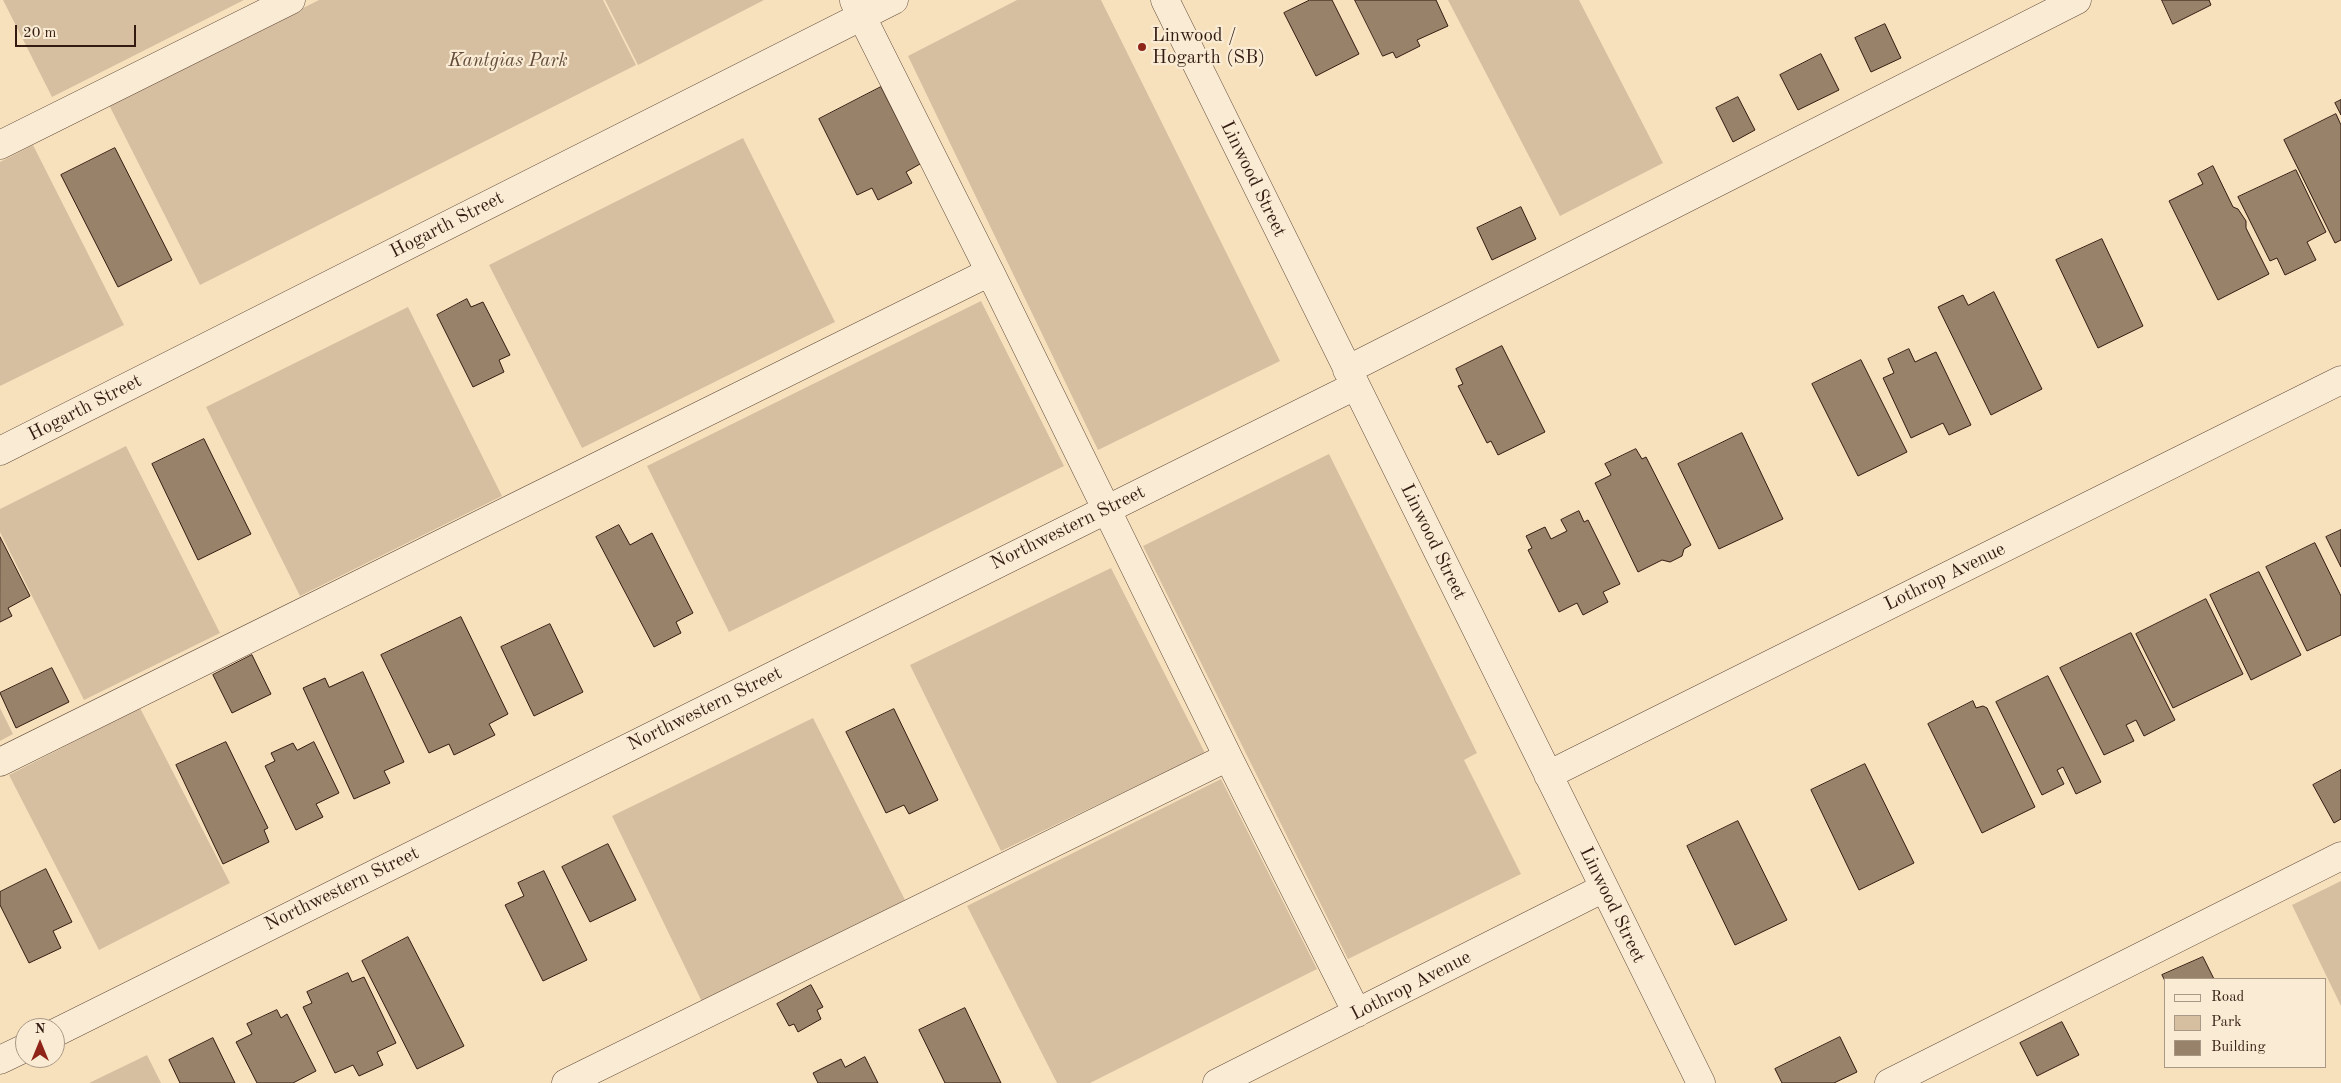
<!DOCTYPE html>
<html>
<head>
<meta charset="utf-8">
<style>
	body { margin:0 }
	#map { position:relative; width:2341px; height:1083px; overflow:hidden; background:#f7e1bd; font-family:"Old Standard TT",serif }
	canvas { display:block }
	.legend { position:absolute; left:2164px; top:978px; width:162px; height:90px; box-sizing:border-box; background:#faecd4; border:1px solid #aa9886; margin:0; padding:6px 9px; list-style:none; font-size:15px; color:#331b11 }
	.legend li { display:flex; align-items:center; gap:10px; height:25px }
	.legend b { width:25px; border:1px solid #aa9886 }
	.north { position:absolute; left:15px; top:1018px; width:50px; height:50px; box-sizing:border-box; background:#faecd4; border:1px solid #aa9886; border-radius:50%; rotate:0deg; font-size:14px; font-weight:700; line-height:20px; text-align:center; color:#331b11 }
	.north::after { content:''; display:block; margin:auto; width:18px; height:22px; background:#8f2418; clip-path:polygon(50% 0,100% 100%,50% 72%,0 100%) }
	.scale { position:absolute; left:15px; top:25px; width:121px; height:22px; box-sizing:border-box; border:2px solid #331b11; border-top:0; padding-left:6px; font-size:15px; line-height:18px; white-space:nowrap; color:#331b11; -webkit-text-stroke:4px #faecd4; paint-order:stroke }
</style>
</head>
<body>
<div id="map">
<canvas width="2341" height="1083"></canvas>
<ul class="legend">
<li><b style="height:6px;background:#faecd4"></b>Road</li>
<li><b style="height:14px;background:#d6bfa0"></b>Park</li>
<li><b style="height:14px;background:#99826a"></b>Building</li>
</ul>
<div class="north">N</div>
<div class="scale">20 m</div>
</div>
<script>
const g = document.querySelector('canvas').getContext('2d');
g.lineJoin = 'round';
function paint(path, color) {
  g.fillStyle = color;
  g.fill(path, 'evenodd');
}
function stroke(path, color, width, dash) {
  g.strokeStyle = color;
  g.lineWidth = width;
  g.lineCap = dash ? 'butt' : 'round';
  g.setLineDash(dash || []);
  g.stroke(path);
}
function drawText(font, color, halo, rows, align = 'center') {
  g.font = font + ' "Old Standard TT",serif';
  g.lineWidth = 4.5;
  g.setLineDash([]);
  g.textBaseline = 'middle';
  g.strokeStyle = halo;
  g.fillStyle = color;
  for (const [text, x, y, turn = 0] of rows) {
    g.save();
    g.translate(x, y);
    g.rotate((+turn || 0) * Math.PI / 180);
    g.textAlign = isNaN(turn) ? turn : align;
    if (halo) g.strokeText(text, 0, 0);
    g.fillText(text, 0, 0);
    g.restore();
  }
}
const green = new Path2D(`
	M 3,0 L 244,0 L 52,97 Z
	M 319,0 L 603,0 L 636,65 L 200,285 L 109,105 Z
	M 605,0 L 764,0 L 638,65 Z
	M 1017,0 L 1101,0 L 1280,361 L 1098,450 L 908,56 Z
	M 1448,0 L 1579,0 L 1663,163 L 1560,216 Z
	M 743,138 L 835,322 L 582,448 L 489,265 Z
	M 33,145 L 124,325 L 0,386 L 0,162 Z
	M 981,301 L 1064,466 L 729,632 L 647,466 Z
	M 408,307 L 502,496 L 300,596 L 206,407 Z
	M 126,446 L 220,633 L 84,700 L 0,532 L 0,509 Z
	M 1329,454 L 1477,753 L 1464,760 L 1521,874 L 1348,959 L 1143,546 Z
	M 1111,568 L 1205,753 L 1001,851 L 910,665 Z
	M 0,708 L 13,734 L 0,741 Z
	M 140,708 L 230,883 L 99,950 L 9,775 Z
	M 813,718 L 907,904 L 702,1002 L 612,816 Z
	M 1221,779 L 1317,969 L 1090,1083 L 1057,1083 L 967,906 Z
	M 2341,881 L 2341,1006 L 2292,905 Z
	M 147,1055 L 161,1083 L 89,1083 Z`);
const building = new Path2D(`
	M 1310,0 L 1332,0 L 1359,54 L 1316,76 L 1284,13 Z
	M 1355,0 L 1436,0 L 1448,26 L 1417,40 L 1420,46 L 1396,58 L 1393,52 L 1383,56 Z
	M 2162,0 L 2209,0 L 2211,5 L 2173,24 Z
	M 1885,24 L 1901,58 L 1871,72 L 1855,38 Z
	M 1821,54 L 1839,90 L 1798,110 L 1780,75 Z
	M 881,87 L 920,164 L 906,172 L 912,183 L 878,200 L 872,188 L 857,195 L 819,119 Z
	M 1738,97 L 1755,130 L 1733,142 L 1716,108 Z
	M 2341,100 L 2341,115 L 2335,103 Z
	M 2336,114 L 2341,125 L 2341,240 L 2335,243 L 2284,140 Z
	M 115,148 L 172,260 L 118,287 L 61,175 Z
	M 2213,166 L 2233,207 L 2238,209 L 2246,221 L 2246,228 L 2269,274 L 2218,300 L 2169,201 L 2203,184 L 2198,174 Z
	M 2296,170 L 2326,232 L 2307,242 L 2316,260 L 2285,275 L 2277,258 L 2270,261 L 2238,197 Z
	M 1521,207 L 1536,239 L 1492,260 L 1477,228 Z
	M 2102,239 L 2143,326 L 2098,348 L 2056,260 Z
	M 1994,292 L 2042,389 L 1991,415 L 1938,307 L 1963,295 L 1968,305 Z
	M 467,299 L 471,307 L 483,302 L 510,355 L 499,360 L 504,372 L 473,387 L 437,315 Z
	M 1502,346 L 1545,432 L 1498,455 L 1491,441 L 1487,443 L 1458,386 L 1463,384 L 1456,369 Z
	M 1909,349 L 1915,362 L 1936,352 L 1971,425 L 1949,435 L 1943,423 L 1911,438 L 1883,378 L 1894,373 L 1888,359 Z
	M 1861,360 L 1907,452 L 1858,476 L 1812,384 Z
	M 1742,433 L 1783,519 L 1719,549 L 1678,464 Z
	M 204,439 L 251,534 L 198,560 L 152,464 Z
	M 1636,449 L 1642,459 L 1646,457 L 1691,545 L 1684,549 L 1682,556 L 1670,562 L 1662,560 L 1638,572 L 1595,483 L 1611,475 L 1605,464 Z
	M 1579,511 L 1584,522 L 1588,520 L 1620,584 L 1603,592 L 1608,602 L 1583,615 L 1577,603 L 1559,612 L 1528,550 L 1532,548 L 1526,536 L 1545,527 L 1551,539 L 1567,531 L 1561,520 Z
	M 619,525 L 630,545 L 652,533 L 693,613 L 676,622 L 681,633 L 654,647 L 596,537 Z
	M 2341,530 L 2341,567 L 2326,537 Z
	M 0,537 L 30,596 L 8,608 L 12,616 L 0,622 Z
	M 2315,543 L 2341,596 L 2341,635 L 2307,651 L 2266,567 Z
	M 2259,572 L 2301,655 L 2251,680 L 2210,595 Z
	M 2206,599 L 2243,674 L 2173,708 L 2136,634 Z
	M 461,617 L 508,714 L 489,724 L 495,735 L 454,755 L 449,744 L 429,753 L 381,655 Z
	M 550,624 L 583,692 L 534,716 L 501,647 Z
	M 2131,633 L 2175,720 L 2144,736 L 2136,720 L 2126,725 L 2134,741 L 2104,755 L 2060,668 Z
	M 252,655 L 271,694 L 232,713 L 213,675 Z
	M 52,668 L 69,702 L 16,728 L 0,693 Z
	M 363,672 L 404,762 L 384,771 L 390,783 L 354,799 L 303,688 L 325,678 L 329,687 Z
	M 2048,676 L 2101,782 L 2076,794 L 2063,767 L 2057,770 L 2064,784 L 2042,795 L 1996,702 Z
	M 1973,701 L 1976,708 L 1983,706 L 1987,708 L 2035,807 L 1982,833 L 1928,724 Z
	M 894,709 L 938,800 L 909,814 L 904,805 L 886,813 L 846,732 Z
	M 226,742 L 268,828 L 264,830 L 269,842 L 223,864 L 176,765 Z
	M 314,742 L 339,793 L 316,804 L 323,817 L 296,830 L 265,766 L 275,761 L 271,753 L 293,743 L 297,750 Z
	M 1865,764 L 1914,863 L 1859,890 L 1811,790 Z
	M 2341,770 L 2341,819 L 2334,823 L 2313,785 Z
	M 1738,821 L 1787,920 L 1735,945 L 1687,846 Z
	M 608,844 L 636,900 L 590,922 L 562,867 Z
	M 46,869 L 72,922 L 53,931 L 61,948 L 29,963 L 0,905 L 0,892 Z
	M 544,871 L 587,960 L 543,981 L 505,905 L 524,896 L 518,883 Z
	M 408,937 L 464,1046 L 417,1069 L 362,961 Z
	M 2203,957 L 2214,979 L 2165,981 L 2162,975 Z
	M 348,973 L 352,982 L 364,977 L 396,1043 L 377,1052 L 383,1065 L 359,1076 L 353,1065 L 335,1073 L 303,1007 L 312,1003 L 307,992 Z
	M 811,985 L 823,1007 L 817,1010 L 821,1019 L 798,1032 L 794,1024 L 789,1026 L 777,1004 Z
	M 965,1008 L 1001,1083 L 945,1083 L 919,1030 Z
	M 277,1010 L 281,1018 L 287,1014 L 316,1071 L 293,1083 L 257,1083 L 236,1042 L 252,1034 L 247,1024 Z
	M 2062,1022 L 2079,1055 L 2037,1076 L 2020,1043 Z
	M 1840,1037 L 1857,1072 L 1834,1083 L 1782,1083 L 1775,1069 Z
	M 213,1038 L 235,1083 L 180,1083 L 169,1060 Z
	M 865,1057 L 878,1083 L 818,1083 L 813,1073 L 841,1059 L 845,1067 Z`);
const minor = new Path2D(`
	M 1165,0 L 1701,1083
	M 854,1 L 990,272
	M 0,145 L 291,0
	M 1347,370 L 2077,0
	M 0,451 L 894,0
	M 0,762 L 990,272 L 1228,757
	M 1548,775 L 2341,380
	M 55,1033 L 1355,386
	M 0,1060 L 25,1048
	M 566,1083 L 1228,757 L 1357,1013
	M 1217,1083 L 1604,888
	M 1889,1083 L 2341,856`);
const markers = [
	[1142,47,5,"#8f2418"]
];
const poiNames = [
	["Linwood /",1152,36],
	["Hogarth (SB)",1152,58]
];
const parkNames = [
	["Kantgias Park",508,61]
];
const streetNames = [
	["Linwood Street",1253,179,64],
	["Hogarth Street",447,225,-27],
	["Hogarth Street",85,408,-27],
	["Northwestern Street",1068,528,-26],
	["Linwood Street",1433,542,64],
	["Lothrop Avenue",1945,577,-26],
	["Northwestern Street",705,709,-26],
	["Northwestern Street",342,889,-26],
	["Linwood Street",1612,905,64],
	["Lothrop Avenue",1411,986,-27]
];
paint(green, '#d6bfa0');
paint(building, '#99826a');
stroke(building, '#331b11', 1);
stroke(minor, '#644c3c', 29);
stroke(minor, '#faecd4', 28);
for (const [x, y, r, color] of markers) {
  const dot = new Path2D();
  dot.arc(x, y, r, 0, 2 * Math.PI);
  g.fillStyle = color;
  g.fill(dot);
  stroke(dot, '#faecd4', 2);
}
drawText('19px', '#331b11', '#faecd4', poiNames, 'left');
drawText('italic 19px', '#644c3c', '#faecd4', parkNames);
drawText('19px', '#331b11', '#faecd4', streetNames);
</script>
</body>
</html>
